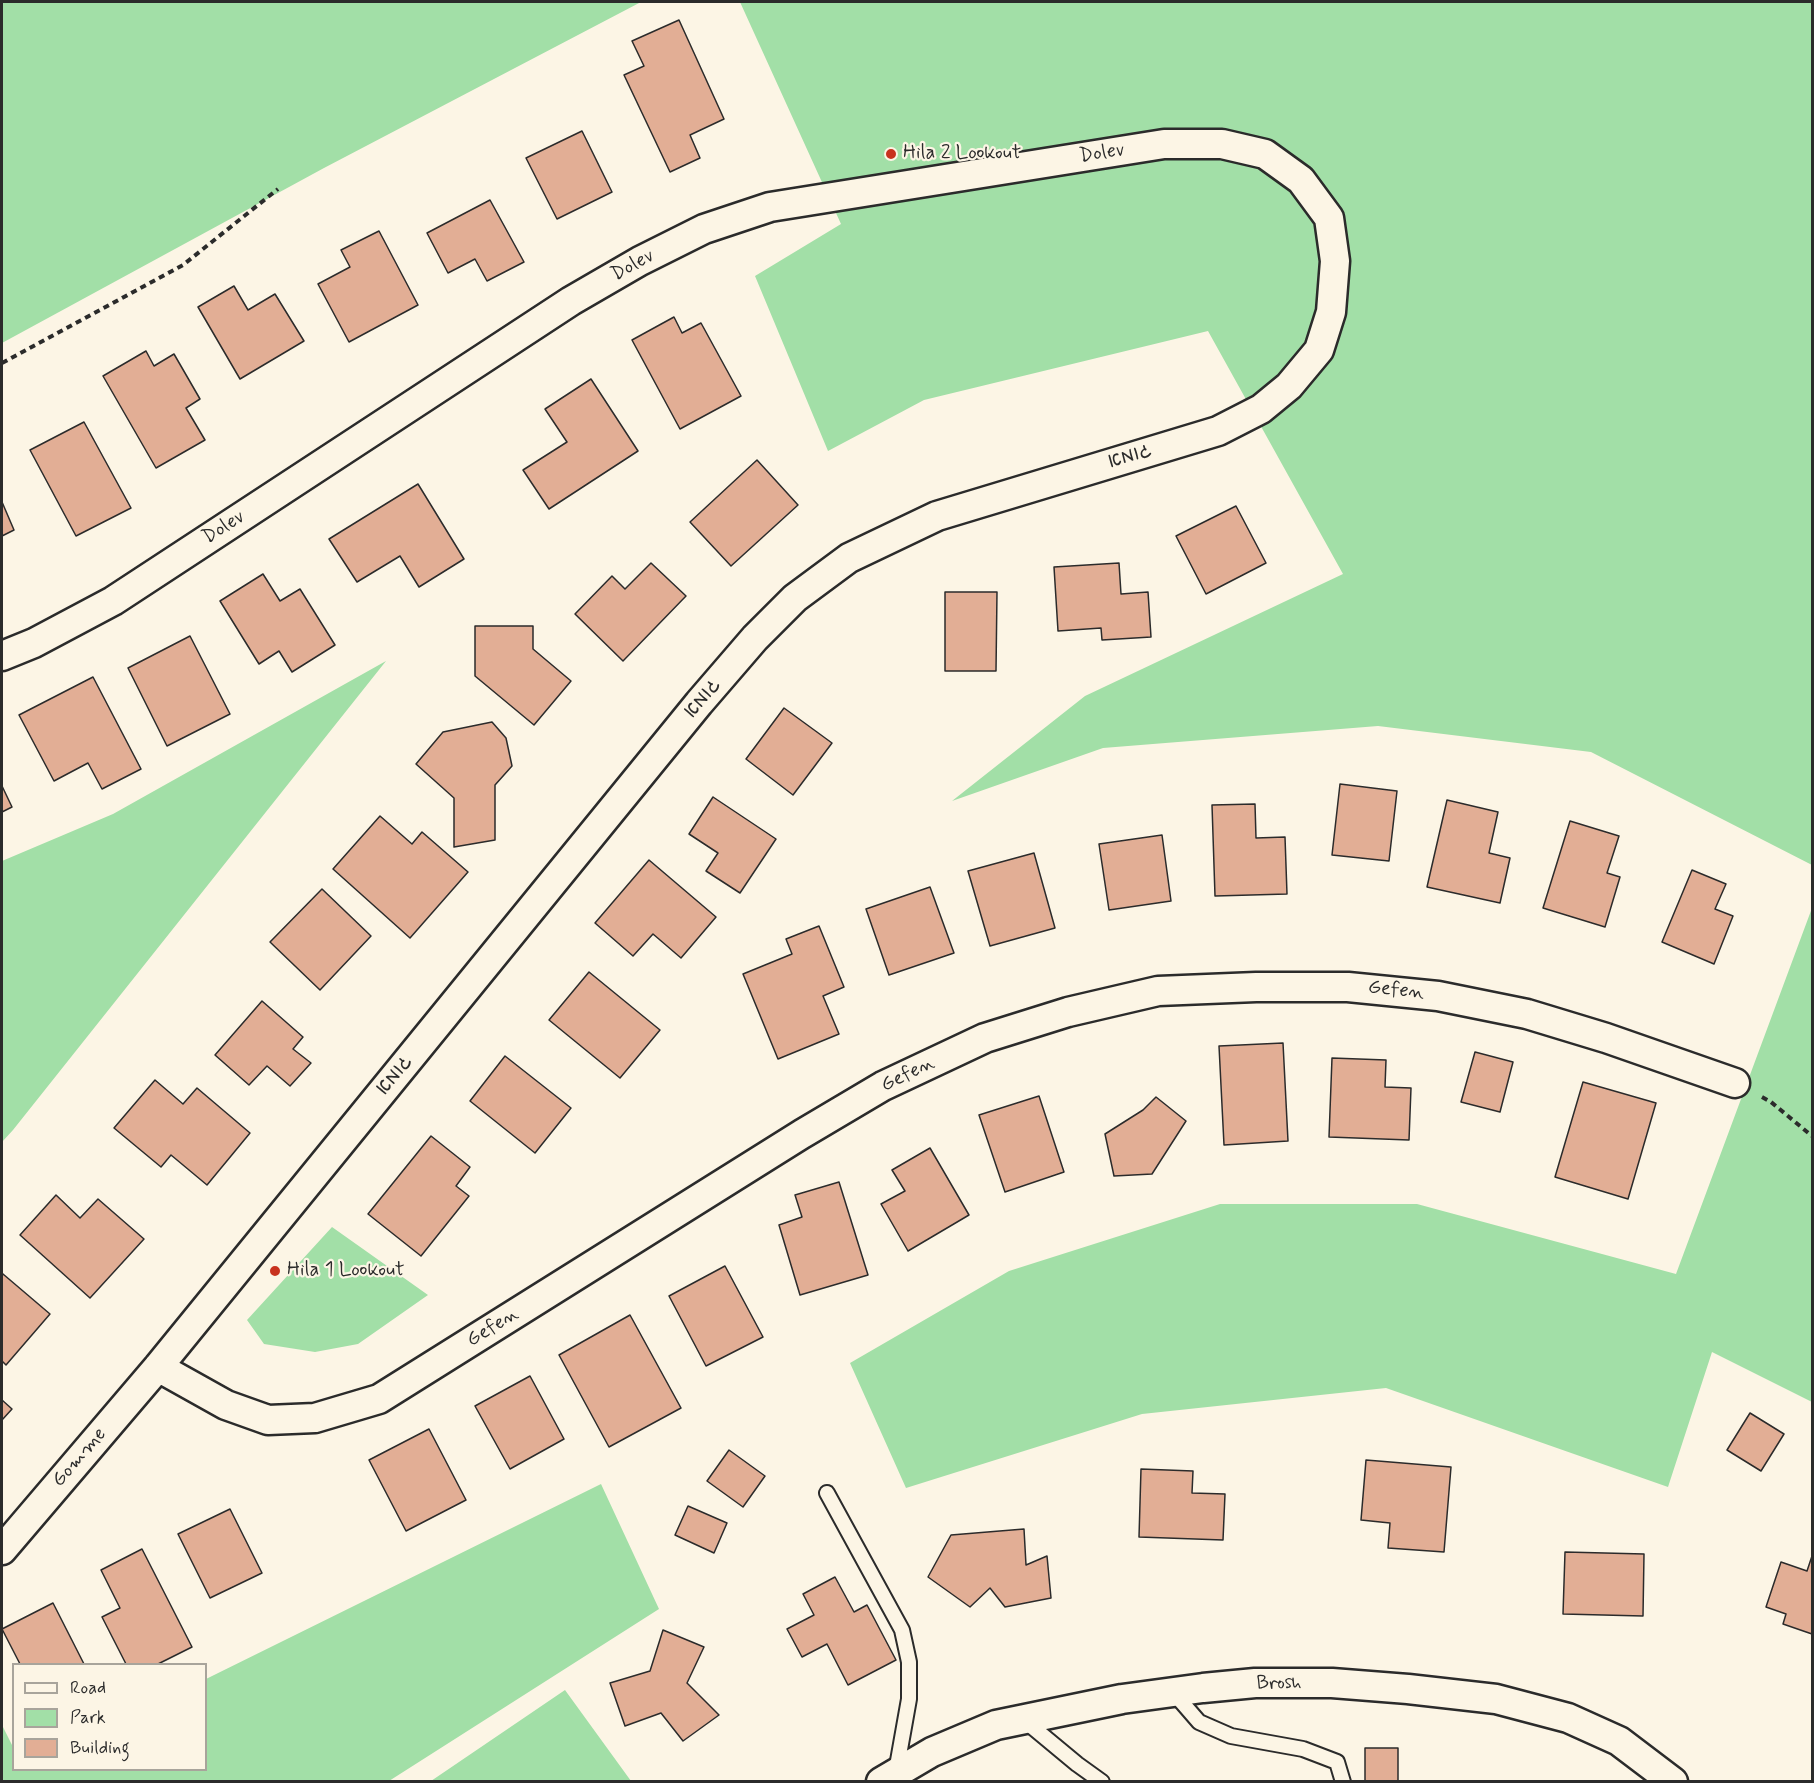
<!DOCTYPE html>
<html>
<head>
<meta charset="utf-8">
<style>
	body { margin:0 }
	#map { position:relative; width:1814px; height:1783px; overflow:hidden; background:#fcf5e5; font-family:Mynerve,sans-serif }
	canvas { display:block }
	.frame { position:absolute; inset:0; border:3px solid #2b2b2b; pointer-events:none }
	.legend { position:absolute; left:12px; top:1663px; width:195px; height:108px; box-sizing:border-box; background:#fcf5e5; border:2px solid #a8a49b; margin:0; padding:8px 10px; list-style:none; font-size:18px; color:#2b2b2b }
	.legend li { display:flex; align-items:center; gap:12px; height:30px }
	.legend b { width:30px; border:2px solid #a8a49b }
</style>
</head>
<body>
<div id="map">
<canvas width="1814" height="1783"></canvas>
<div class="frame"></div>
<ul class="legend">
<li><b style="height:8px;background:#fcf5e5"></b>Road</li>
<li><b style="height:16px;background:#a2dfa7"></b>Park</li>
<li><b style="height:16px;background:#e2ae95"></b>Building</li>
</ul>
</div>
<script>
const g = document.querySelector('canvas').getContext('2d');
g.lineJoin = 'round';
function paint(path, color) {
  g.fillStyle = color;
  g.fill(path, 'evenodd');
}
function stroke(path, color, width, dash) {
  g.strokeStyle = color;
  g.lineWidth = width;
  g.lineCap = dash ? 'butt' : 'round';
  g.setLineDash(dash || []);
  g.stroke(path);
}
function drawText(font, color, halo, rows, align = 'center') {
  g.font = font + ' Mynerve,"Playpen Sans Hebrew",sans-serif';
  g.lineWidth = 4.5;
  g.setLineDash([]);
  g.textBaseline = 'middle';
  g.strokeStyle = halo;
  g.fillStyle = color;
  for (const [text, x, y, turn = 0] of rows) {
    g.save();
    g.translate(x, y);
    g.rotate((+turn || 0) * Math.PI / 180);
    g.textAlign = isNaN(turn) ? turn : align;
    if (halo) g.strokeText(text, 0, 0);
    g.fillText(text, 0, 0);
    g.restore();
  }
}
const green = new Path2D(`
	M 2,2 L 641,2 L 324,168 L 2,343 Z
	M 740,2 L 1812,2 L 1812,865 L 1591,752 L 1378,726 L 1103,748 L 952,801 L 1085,696 L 1343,574 L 1208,331 L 924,400 L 828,451 L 755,276 L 841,224 Z
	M 386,661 L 13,1130 L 2,1142 L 2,861 L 113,814 Z
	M 1812,908 L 1812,1402 L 1712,1352 L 1668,1487 L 1386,1388 L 1142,1414 L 906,1488 L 850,1363 L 1009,1271 L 1220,1204 L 1417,1204 L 1676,1274 Z
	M 332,1227 L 428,1295 L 358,1344 L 315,1352 L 264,1344 L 247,1320 Z
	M 601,1484 L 659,1609 L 389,1781 L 2,1781 L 2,1725 L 13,1747 L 14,1770 L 206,1770 L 206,1679 Z
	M 565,1690 L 631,1781 L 431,1781 Z`);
const building = new Path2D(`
	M 679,20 L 724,119 L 690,135 L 700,158 L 670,172 L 624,75 L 644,66 L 632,41 Z
	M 582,131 L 612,192 L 557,219 L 526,158 Z
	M 490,200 L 524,262 L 487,281 L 475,259 L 448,273 L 427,233 Z
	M 379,231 L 418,305 L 349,342 L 318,284 L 350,267 L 341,250 Z
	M 234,286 L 248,310 L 275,294 L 304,341 L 240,379 L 198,307 Z
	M 674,317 L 682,333 L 701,323 L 741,396 L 680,429 L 632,340 Z
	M 146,351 L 154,366 L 174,354 L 200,399 L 186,408 L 205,440 L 156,468 L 103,376 Z
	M 591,379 L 638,451 L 549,509 L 523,470 L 567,442 L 545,409 Z
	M 84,422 L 131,508 L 76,536 L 30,450 Z
	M 757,460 L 798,505 L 731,566 L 690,522 Z
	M 418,484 L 464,559 L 419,587 L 400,556 L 357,582 L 329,539 Z
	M 2,502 L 14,530 L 2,536 Z
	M 1236,506 L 1266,563 L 1206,594 L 1176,536 Z
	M 651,563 L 686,596 L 623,661 L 575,614 L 612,576 L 625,589 Z
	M 1119,563 L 1121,594 L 1148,592 L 1151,637 L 1102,640 L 1101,628 L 1058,631 L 1054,567 Z
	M 263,574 L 280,601 L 300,589 L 335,645 L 292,672 L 279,651 L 259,664 L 220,601 Z
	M 945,592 L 997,592 L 996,671 L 945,671 Z
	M 475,626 L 533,626 L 533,649 L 571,681 L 534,725 L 475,676 Z
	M 190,636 L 230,714 L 167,746 L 128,668 Z
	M 93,677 L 141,769 L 102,789 L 88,763 L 54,781 L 19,715 Z
	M 784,708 L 832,743 L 793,795 L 746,759 Z
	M 492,722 L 506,738 L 512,766 L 495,785 L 495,840 L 454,847 L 454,798 L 416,764 L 443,732 Z
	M 1340,784 L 1397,791 L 1389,861 L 1332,855 Z
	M 2,786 L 12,807 L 2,812 Z
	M 713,797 L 776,839 L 740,893 L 706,871 L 718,853 L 689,834 Z
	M 1447,800 L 1498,812 L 1489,853 L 1510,858 L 1500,903 L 1427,887 Z
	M 1255,804 L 1256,838 L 1285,837 L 1287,894 L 1215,896 L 1212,805 Z
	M 380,816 L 412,844 L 422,832 L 468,872 L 410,938 L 333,869 Z
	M 1570,821 L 1619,836 L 1607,873 L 1620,877 L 1605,927 L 1543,908 Z
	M 1162,835 L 1171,901 L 1109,910 L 1099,844 Z
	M 1034,853 L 1055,928 L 990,946 L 968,871 Z
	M 649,860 L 716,917 L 681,958 L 653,934 L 633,956 L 595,923 Z
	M 1692,870 L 1726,884 L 1715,909 L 1733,916 L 1714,964 L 1662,942 Z
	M 930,887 L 954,953 L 889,975 L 866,909 Z
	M 322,889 L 371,936 L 320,990 L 270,942 Z
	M 819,926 L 844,987 L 823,996 L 839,1034 L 778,1059 L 743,974 L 792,954 L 786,939 Z
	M 589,972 L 660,1030 L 620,1078 L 549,1020 Z
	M 262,1001 L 303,1037 L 293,1049 L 311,1063 L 290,1086 L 267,1066 L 249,1085 L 215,1055 Z
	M 1283,1043 L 1288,1141 L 1224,1145 L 1219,1046 Z
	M 1475,1052 L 1513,1062 L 1500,1112 L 1461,1102 Z
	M 505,1056 L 571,1108 L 535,1153 L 470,1101 Z
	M 1332,1058 L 1386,1060 L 1385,1087 L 1411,1088 L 1409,1140 L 1329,1137 Z
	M 155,1080 L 183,1104 L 197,1088 L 250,1133 L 207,1185 L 171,1155 L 161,1167 L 114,1128 Z
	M 1583,1082 L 1656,1103 L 1628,1199 L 1555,1177 Z
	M 1039,1096 L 1064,1172 L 1005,1192 L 979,1115 Z
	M 1156,1097 L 1186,1121 L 1152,1174 L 1114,1176 L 1105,1134 L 1143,1110 Z
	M 431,1136 L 470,1167 L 456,1186 L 469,1196 L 421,1256 L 368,1214 Z
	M 930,1148 L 969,1215 L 908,1251 L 881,1204 L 905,1191 L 892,1170 Z
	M 839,1182 L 868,1275 L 800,1295 L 779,1225 L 802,1217 L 795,1195 Z
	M 56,1195 L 80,1218 L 98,1199 L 144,1239 L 90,1298 L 20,1235 Z
	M 725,1266 L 763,1337 L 706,1366 L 669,1296 Z
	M 3,1274 L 50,1314 L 6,1365 L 2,1361 L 2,1276 Z
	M 630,1315 L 681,1408 L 609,1447 L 559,1355 Z
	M 530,1376 L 564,1439 L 510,1469 L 475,1406 Z
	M 2,1400 L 12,1409 L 2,1420 Z
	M 1750,1413 L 1784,1434 L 1761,1471 L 1727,1450 Z
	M 429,1429 L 466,1500 L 406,1531 L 369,1460 Z
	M 729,1450 L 765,1476 L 743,1507 L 707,1481 Z
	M 1366,1460 L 1451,1467 L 1444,1552 L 1388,1548 L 1390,1523 L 1361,1520 Z
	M 1141,1469 L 1193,1471 L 1192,1493 L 1225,1494 L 1223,1540 L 1139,1537 Z
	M 688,1506 L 727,1523 L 714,1553 L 675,1535 Z
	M 230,1509 L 262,1573 L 210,1598 L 178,1534 Z
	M 1024,1529 L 1026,1565 L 1047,1556 L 1051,1598 L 1005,1607 L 990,1588 L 970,1607 L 928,1577 L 951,1535 Z
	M 142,1549 L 192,1647 L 158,1664 L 126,1664 L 102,1617 L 120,1608 L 101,1570 Z
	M 1565,1552 L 1644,1554 L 1643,1616 L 1563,1614 Z
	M 1812,1556 L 1812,1634 L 1783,1624 L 1786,1614 L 1766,1607 L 1781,1562 L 1807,1571 Z
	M 835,1577 L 854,1612 L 867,1605 L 896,1660 L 848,1685 L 827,1644 L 802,1657 L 787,1629 L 814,1615 L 803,1594 Z
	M 53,1603 L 84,1664 L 20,1664 L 2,1629 Z
	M 663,1630 L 704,1647 L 687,1683 L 719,1715 L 683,1741 L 661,1713 L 625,1726 L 610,1683 L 650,1671 Z
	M 1365,1748 L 1398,1748 L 1398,1782 L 1365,1782 Z`);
const path = new Path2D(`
	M 2,363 L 183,265 L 278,189
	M 1762,1097 L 1771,1102 L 1812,1136`);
const lane = new Path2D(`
	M 827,1493 L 902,1630 L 909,1662 L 909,1699 L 896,1772
	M 1173,1692 L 1199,1722 L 1231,1736 L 1303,1749 L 1337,1762 L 1343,1782
	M 1024,1720 L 1077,1764 L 1102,1782`);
const street = new Path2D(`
	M 2,656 L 34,643 L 113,601 L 571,301 L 640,261 L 704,229 L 770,207 L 1164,144 L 1222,144 L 1265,154 L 1301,180 L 1329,218 L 1335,261 L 1331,312 L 1319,350 L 1289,386 L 1261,409 L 1218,431 L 937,516 L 849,558 L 795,598 L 755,638 L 699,703 L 158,1367 L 2,1550
	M 158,1367 L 226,1405 L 268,1420 L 315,1418 L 379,1399 L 802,1134 L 883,1086 L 985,1038 L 1068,1012 L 1158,991 L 1256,987 L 1348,987 L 1438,996 L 1527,1014 L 1606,1038 L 1735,1083
	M 881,1782 L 932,1752 L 996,1725 L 1122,1699 L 1203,1688 L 1255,1683 L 1332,1683 L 1408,1689 L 1496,1699 L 1568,1718 L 1619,1741 L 1673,1782`);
const markers = [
	[891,154,6,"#c8321e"],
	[275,1271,6,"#c8321e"]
];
const poiNames = [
	["Hila 2 Lookout",903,154],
	["Hila 1 Lookout",287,1271]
];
const streetNames = [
	["Dolev",1102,154,-9],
	["Dolev",633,266,-29],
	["גומא",1130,457,-17],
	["Dolev",224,528,-33],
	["גומא",703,699,-50],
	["Gefen",1396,991,6],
	["Gefen",908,1075,-26],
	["גומא",395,1076,-51],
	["Gefen",493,1328,-32],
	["Gomme",80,1458,-49],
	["Brosh",1279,1684,-1]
];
paint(green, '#a2dfa7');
paint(building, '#e2ae95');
stroke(building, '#2b2b2b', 1.5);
stroke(lane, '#2b2b2b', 18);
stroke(street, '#2b2b2b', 33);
stroke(path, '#2b2b2b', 4, [6, 4.5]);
stroke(lane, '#fcf5e5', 14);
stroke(street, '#fcf5e5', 28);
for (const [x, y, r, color] of markers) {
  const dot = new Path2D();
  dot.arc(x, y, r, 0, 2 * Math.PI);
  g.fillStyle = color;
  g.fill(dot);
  stroke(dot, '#fcf5e5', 2);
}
drawText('20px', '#2b2b2b', '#fcf5e5', poiNames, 'left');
drawText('20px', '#2b2b2b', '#fcf5e5', streetNames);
</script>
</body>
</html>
